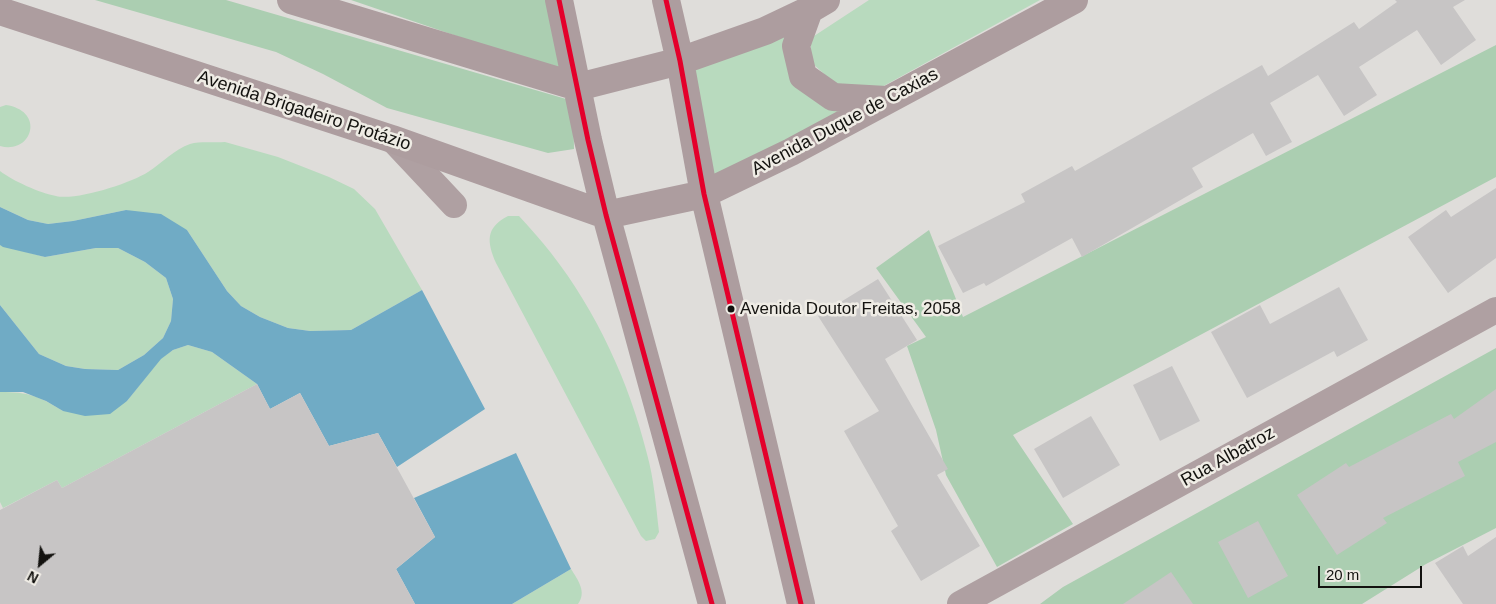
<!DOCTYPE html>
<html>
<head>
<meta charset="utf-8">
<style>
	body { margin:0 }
	#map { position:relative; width:1496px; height:604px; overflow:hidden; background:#dfddda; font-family:Arial,sans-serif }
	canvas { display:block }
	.north { position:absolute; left:15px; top:539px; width:50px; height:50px; -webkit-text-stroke:4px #efece5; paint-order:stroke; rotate:208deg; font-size:14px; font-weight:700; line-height:20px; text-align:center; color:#13120f }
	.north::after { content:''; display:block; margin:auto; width:18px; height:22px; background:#13120f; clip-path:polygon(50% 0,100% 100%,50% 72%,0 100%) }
	.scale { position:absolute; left:1318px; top:566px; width:104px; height:22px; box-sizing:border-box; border:2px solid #13120f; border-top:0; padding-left:6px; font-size:15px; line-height:18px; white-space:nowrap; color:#13120f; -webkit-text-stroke:4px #efece5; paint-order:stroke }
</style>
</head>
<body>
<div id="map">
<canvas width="1496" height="604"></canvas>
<div class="north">N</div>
<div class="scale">20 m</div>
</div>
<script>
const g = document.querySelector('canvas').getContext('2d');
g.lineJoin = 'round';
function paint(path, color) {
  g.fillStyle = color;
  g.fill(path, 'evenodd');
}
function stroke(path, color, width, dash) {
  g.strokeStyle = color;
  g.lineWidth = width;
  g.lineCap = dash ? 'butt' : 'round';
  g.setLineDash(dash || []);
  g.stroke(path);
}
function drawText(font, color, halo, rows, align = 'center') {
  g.font = font + ' Arial,sans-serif';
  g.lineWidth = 5;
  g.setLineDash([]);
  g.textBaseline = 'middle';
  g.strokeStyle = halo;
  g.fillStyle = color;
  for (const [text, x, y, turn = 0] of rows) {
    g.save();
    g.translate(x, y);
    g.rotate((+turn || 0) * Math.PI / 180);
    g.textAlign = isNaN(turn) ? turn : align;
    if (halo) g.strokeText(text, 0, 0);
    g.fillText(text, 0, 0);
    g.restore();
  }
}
const green = new Path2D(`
	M 869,0 L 1040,0 L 880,88 L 835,84 L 811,62 L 811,38 Z
	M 794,25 L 791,57 L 853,111 L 711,181 L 690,67 Z
	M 6,105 C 46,111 32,155 0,146 L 0,107 Z
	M 225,142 L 278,157 L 329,177 L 354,189 L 375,209 L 422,290 L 351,330 L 310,331 L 288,328 L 260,317 L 241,306 L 227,291 L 187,230 L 126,210 L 73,221 L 48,224 L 28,220 L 0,207 L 0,171 C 13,181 40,193 56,196 C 76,201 131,183 148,172 C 162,163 175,149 190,144 C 200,141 215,143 225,142 Z
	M 508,216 L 519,216 C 530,228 541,240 551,253 C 597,312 629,382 647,454 C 654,479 656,506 659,532 L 655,539 L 646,541 L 641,536 L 496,263 C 487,242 485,228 508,216 Z
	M 0,245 L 45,257 L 96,248 L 118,248 L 145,262 L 166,278 L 173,299 L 171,321 L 163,338 L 144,355 L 118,370 L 85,369 L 66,366 L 39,354 L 0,305 Z
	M 188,345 L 212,352 L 257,384 L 62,488 L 57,480 L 3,508 L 0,502 L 0,392 C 29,392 39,396 63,411 L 127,401 L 160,359 L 173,350 Z
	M 571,569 C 578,580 587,592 578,604 L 512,604 Z`);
const forest = new Path2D(`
	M 95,0 L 226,0 L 573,101 L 574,149 L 548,153 L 387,108 L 323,74 L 276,52 Z
	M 351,0 L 551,0 L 568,74 Z
	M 1496,45 L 1496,177 L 1013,435 L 1073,524 L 997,567 L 946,475 L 936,430 L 907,346 L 926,337 L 876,268 L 929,230 L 963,317 Z
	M 1496,348 L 1496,528 L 1426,564 L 1362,604 L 1040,604 L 1063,587 Z`);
const water = new Path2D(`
	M 0,207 L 28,220 L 48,224 L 73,221 L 126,210 L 161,214 L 187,230 L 227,291 L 241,306 L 260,317 L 288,328 L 310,331 L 351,330 L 422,290 L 485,409 L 397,467 L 378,433 L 329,446 L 300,393 L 270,409 L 257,384 L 212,352 L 188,345 L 173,350 L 161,359 L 127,401 L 110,414 L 85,416 L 63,411 L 46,401 L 23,392 L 0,392 L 0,305 L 39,354 L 66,366 L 85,369 L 118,370 L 144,355 L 163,338 L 171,321 L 173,299 L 166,278 L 145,262 L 118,248 L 96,248 L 45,257 L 3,247 L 0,245 Z
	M 516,453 L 571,569 L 512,604 L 415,604 L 396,569 L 435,537 L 414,498 Z`);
const building = new Path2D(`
	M 1395,0 L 1465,0 L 1453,7 L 1476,40 L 1441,65 L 1417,30 L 1359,67 L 1377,95 L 1344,116 L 1318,75 L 1270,103 L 1292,142 L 1266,156 L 1253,133 L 1192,168 L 1203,187 L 1082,257 L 1072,238 L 986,286 L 984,283 L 963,293 L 938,246 L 1025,202 L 1021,194 L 1072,166 L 1075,171 L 1262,65 L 1268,76 L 1354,22 L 1359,29 L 1397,2 Z
	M 1496,188 L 1496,258 L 1448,293 L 1408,237 L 1446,210 L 1451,217 Z
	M 878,279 L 917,340 L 885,359 L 948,469 L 937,475 L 980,546 L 921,581 L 891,531 L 898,526 L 844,431 L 879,411 L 818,316 Z
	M 1339,287 L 1368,340 L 1337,357 L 1334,351 L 1247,398 L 1211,332 L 1260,305 L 1270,324 Z
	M 1172,366 L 1200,421 L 1160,441 L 1133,385 Z
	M 257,384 L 270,409 L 300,393 L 329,446 L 378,433 L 435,537 L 396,569 L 415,604 L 0,604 L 0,510 L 57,480 L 62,488 Z
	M 1496,389 L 1496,442 L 1458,462 L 1465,476 L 1383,518 L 1387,523 L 1337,555 L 1297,495 L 1346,463 L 1349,467 L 1451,414 L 1454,419 Z
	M 1091,416 L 1120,465 L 1063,498 L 1034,449 Z
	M 1258,521 L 1288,576 L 1248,598 L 1218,542 Z
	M 1496,537 L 1496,604 L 1463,604 L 1435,563 L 1463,546 L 1468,556 Z
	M 1171,572 L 1193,604 L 1123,604 Z`);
const minor = new Path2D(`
	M 392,139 L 454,205
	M 960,604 L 1496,310`);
const secondary = new Path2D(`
	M 291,0 L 578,87 L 680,61 L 765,31 L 809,10 L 826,0
	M 559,0 L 588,140 L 606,215 L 712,604
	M 666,0 L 680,61 L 704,194 L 801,604
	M 809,10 L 796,46 L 803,76 L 833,97 L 886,100
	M 0,11 L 392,139 L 606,215
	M 606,215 L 704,194 L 791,152 L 1074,0`);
const bus1 = new Path2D(`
	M 559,0 L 588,140 L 606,215 L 712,604
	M 666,0 L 680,61 L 704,194 L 801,604`);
const markers = [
	[731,309,4.5,"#13120f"]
];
const busNames = [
	["Avenida Doutor Freitas, 2058",740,309]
];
const streetNames = [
	["Avenida Brigadeiro Protázio",304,111,18],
	["Avenida Duque de Caxias",845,122,-28],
	["Rua Albatroz",1228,457,-29]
];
paint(green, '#b8dabe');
paint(forest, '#abceb1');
paint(water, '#70abc5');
paint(building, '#c7c5c5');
stroke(minor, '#afa0a2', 26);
stroke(secondary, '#ad9d9f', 28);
stroke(bus1, '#e4002b', 5);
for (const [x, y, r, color] of markers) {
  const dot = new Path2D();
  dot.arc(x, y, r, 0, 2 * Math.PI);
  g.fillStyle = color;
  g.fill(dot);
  stroke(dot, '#efece5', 2);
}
drawText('17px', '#13120f', '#efece5', busNames, 'left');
drawText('18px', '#13120f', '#efece5', streetNames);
</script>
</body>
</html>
